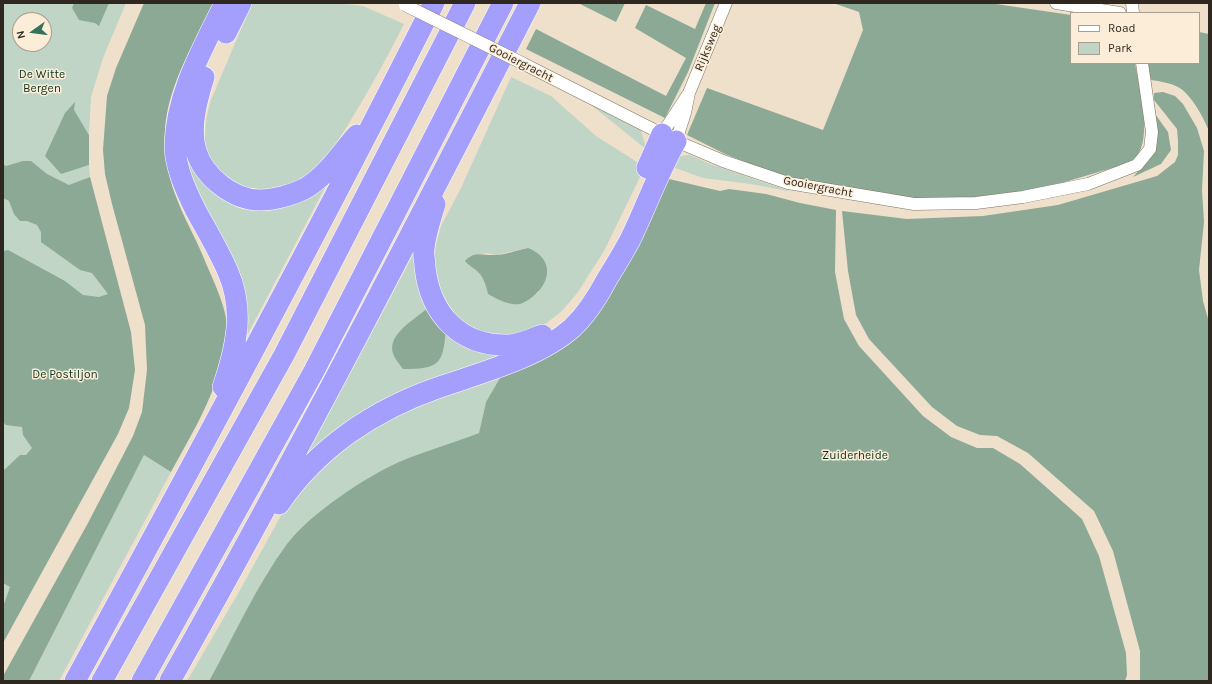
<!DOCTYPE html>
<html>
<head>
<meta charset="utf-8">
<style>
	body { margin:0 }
	#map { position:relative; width:1212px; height:684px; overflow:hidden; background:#eee0cb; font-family:Karla,sans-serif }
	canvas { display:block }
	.frame { position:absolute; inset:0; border:4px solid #2e2821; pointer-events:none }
	.legend { position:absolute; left:1070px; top:12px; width:130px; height:52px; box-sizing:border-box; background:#fbedd8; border:1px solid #a99e8f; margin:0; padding:5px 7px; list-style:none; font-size:12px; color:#2e2821 }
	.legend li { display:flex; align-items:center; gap:8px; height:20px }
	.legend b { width:20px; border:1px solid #a99e8f }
	.north { position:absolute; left:12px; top:12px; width:40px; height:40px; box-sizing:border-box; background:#fbedd8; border:1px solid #a99e8f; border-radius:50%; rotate:256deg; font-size:11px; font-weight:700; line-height:16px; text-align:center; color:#2e2821 }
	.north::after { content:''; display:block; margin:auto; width:14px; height:18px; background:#35725d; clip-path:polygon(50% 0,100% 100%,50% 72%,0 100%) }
</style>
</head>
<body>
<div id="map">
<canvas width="1212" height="684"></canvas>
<div class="frame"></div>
<ul class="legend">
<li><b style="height:5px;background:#fff"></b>Road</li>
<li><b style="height:11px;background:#c1d5c7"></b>Park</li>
</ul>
<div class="north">N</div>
</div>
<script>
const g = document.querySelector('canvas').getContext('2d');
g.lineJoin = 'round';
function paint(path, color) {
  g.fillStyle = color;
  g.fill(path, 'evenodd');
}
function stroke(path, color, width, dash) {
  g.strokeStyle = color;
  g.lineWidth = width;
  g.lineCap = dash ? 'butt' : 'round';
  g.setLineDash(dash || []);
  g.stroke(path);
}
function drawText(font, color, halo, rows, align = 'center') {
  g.font = font + ' Karla,sans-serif';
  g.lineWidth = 3;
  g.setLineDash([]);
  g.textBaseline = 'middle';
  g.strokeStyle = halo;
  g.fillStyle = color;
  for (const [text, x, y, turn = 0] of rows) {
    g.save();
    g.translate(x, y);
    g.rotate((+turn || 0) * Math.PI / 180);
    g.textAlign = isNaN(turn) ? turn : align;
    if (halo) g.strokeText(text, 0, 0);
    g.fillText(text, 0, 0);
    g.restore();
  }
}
const green = new Path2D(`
	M 3,3 L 126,3 L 103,58 L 91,97 L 89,135 L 83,126 L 82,167 L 89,165 L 90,177 L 84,179 L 122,337 L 3,629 ZM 20,20 L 44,20 L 44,44 L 20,44 Z
	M 252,3 L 336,3 L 363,6 L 404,24 C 386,60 367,94 346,128 C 336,144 324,163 308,175 C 291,187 274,192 254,190 C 249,189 243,190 239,188 C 233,186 226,180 221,176 C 199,161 204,122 211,100 Z
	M 511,77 L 551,96 L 596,136 L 645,167 L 604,251 L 578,292 L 562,311 L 544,325 L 507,338 L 476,332 L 455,317 L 437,285 L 434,260 L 436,245 L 441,226 L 461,188 ZM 528,248 L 539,292 C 517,307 512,307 488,294 L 484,280 L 469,256 L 487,253 L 496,255 Z
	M 585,100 L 640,128 L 647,150 Z
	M 181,148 L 187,155 L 195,173 L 218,196 L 328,182 L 244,341 L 209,221 Z
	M 690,155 L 710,164 L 792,192 L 751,184 L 703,178 L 670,166 L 671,162 L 681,156 Z
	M 423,236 L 430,306 L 422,315 L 410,321 L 520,349 L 464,372 L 295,477 Z
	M 504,371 L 486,402 L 479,433 L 377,474 L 344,494 L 314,518 L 288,543 L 267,573 L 209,681 L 187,681 L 240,590 L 290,499 L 351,442 L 405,410 Z
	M 144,455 L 171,472 L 59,681 L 29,681 Z`);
const forest = new Path2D(`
	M 74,3 L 109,3 L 99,26 L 95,23 L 79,20 L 72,8 Z
	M 144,3 L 215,3 C 180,71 148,115 175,194 C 183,217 196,238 205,261 C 213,280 229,312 227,333 C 222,385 195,428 171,472 L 144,455 L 29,681 L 3,681 L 3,676 L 88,523 L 133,436 L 142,412 L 147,370 L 145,325 L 112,204 L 105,174 L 103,150 L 107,96 L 116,68 Z
	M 578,3 L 625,3 L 616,22 Z
	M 706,3 L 715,3 L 688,72 L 665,118 L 526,49 L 536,29 L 666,96 L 686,58 L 635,28 L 646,5 L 695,29 Z
	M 833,3 L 989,3 L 1071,15 L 1071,63 L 1135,63 C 1139,87 1153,137 1136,157 C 1132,161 1127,163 1122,165 L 1018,196 L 916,201 L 819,186 L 773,173 L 725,154 L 687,135 L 707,88 L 823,130 L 863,30 L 859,12 Z
	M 1199,32 L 1209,34 L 1209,131 C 1204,118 1191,94 1178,87 C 1170,83 1160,81 1151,80 L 1147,63 L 1199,63 Z
	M 1163,92 L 1175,96 L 1183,104 L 1197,128 L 1204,151 L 1202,190 L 1204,222 L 1199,270 L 1203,301 L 1209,322 L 1209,681 L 1140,681 L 1140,651 L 1113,551 L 1094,511 L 1028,453 L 997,436 L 980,435 L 957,426 L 932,407 L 869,339 L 856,315 L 848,271 L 842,211 L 907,219 L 983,216 L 1058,205 L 1157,176 L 1175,162 L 1178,155 L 1178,141 L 1177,129 L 1154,100 L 1154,93 Z
	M 75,102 L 74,110 L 89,135 L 89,165 L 61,174 L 45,156 L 65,113 Z
	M 1155,114 L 1168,132 L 1171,150 L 1161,164 L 1133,177 L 1149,159 Z
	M 23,161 L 31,161 L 47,174 L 69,185 L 90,177 L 131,332 L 135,370 L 129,408 L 118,434 L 3,643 L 3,607 L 10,587 L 3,583 L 3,471 L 20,455 L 26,455 L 32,448 L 23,435 L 22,427 L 6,425 L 3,422 L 3,251 L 8,250 L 65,281 L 83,295 L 99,297 L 108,294 L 92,273 L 80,270 L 41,242 L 41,232 L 37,225 L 27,221 L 20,221 L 14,214 L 9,201 L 3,198 L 3,164 L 6,166 Z
	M 669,179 L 720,191 L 729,189 L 766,194 L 800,203 L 836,210 L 835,272 L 844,319 L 859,346 L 923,416 L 951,437 L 977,448 L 993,448 L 1020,464 L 1082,519 L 1099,556 L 1126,653 L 1127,675 L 1125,681 L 209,681 C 234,636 256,586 287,544 C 311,513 364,478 399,462 C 425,451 453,443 479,433 L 486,402 L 504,371 L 553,349 L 666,180 Z
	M 528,248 C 554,258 552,283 531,298 C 528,300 523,303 520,304 C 509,306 497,299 488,294 C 486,286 484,278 478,272 C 474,268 469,266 465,261 C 474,250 484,256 495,255 C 506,255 517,250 528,248 Z
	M 430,306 L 446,329 C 443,365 439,369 403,369 C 400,365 396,360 394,356 C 384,334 418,318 430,306 Z`);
const minor = new Path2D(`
	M 1056,3 L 1120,13
	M 1132,3 L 1133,13
	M 522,63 L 676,141 L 723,161 L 788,183 L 914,204 L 976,203 L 1023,197 L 1088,184 L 1137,165 L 1150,149 L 1152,132 L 1142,63
	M 662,134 L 687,96
	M 676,141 L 685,113 L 689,93 L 726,3`);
const motorway = new Path2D(`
	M 226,33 L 241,3
	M 204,77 C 197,100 189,127 196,151 C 204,177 233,200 260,200 C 274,200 292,195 304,189 C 326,177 341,153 357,135
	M 647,168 L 662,134
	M 435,204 C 431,218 425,234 424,249 C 423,255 425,261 425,267 C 430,314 460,347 510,345 C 521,344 532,339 542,335
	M 223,387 C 236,349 245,311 228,272 C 219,251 207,231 196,211 C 186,191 175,167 175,145 C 176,94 203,48 225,3
	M 279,504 C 317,448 374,410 437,388 C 480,373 538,358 572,328 C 586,315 598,296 607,279 C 615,266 623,253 630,240 C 646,207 658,173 676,141
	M 75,681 C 197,457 319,231 434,3
	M 102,681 L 284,355 L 465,3
	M 142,681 L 314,371 L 503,3
	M 170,681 C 296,458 413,231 530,3`);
const minorBridge = new Path2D(`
	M 405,5 L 522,63`);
const streetNames = [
	["Rijksweg",708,48,-67],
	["Gooiergracht",521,63,27],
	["Gooiergracht",818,187,11]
];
const parkNames = [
	["De Witte",42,75],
	["Bergen",42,89],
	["De Postiljon",65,375],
	["Zuiderheide",855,456]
];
paint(green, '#c1d5c7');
paint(forest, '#8ba995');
stroke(minor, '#807361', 13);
stroke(motorway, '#fff', 22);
stroke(minor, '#fff', 12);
stroke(motorway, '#a49efc', 21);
stroke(minorBridge, '#807361', 13, []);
stroke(minorBridge, '#fff', 12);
drawText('12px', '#2e2821', '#fbedd8', streetNames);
drawText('12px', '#0a321d', '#fbedd8', parkNames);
</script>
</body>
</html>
